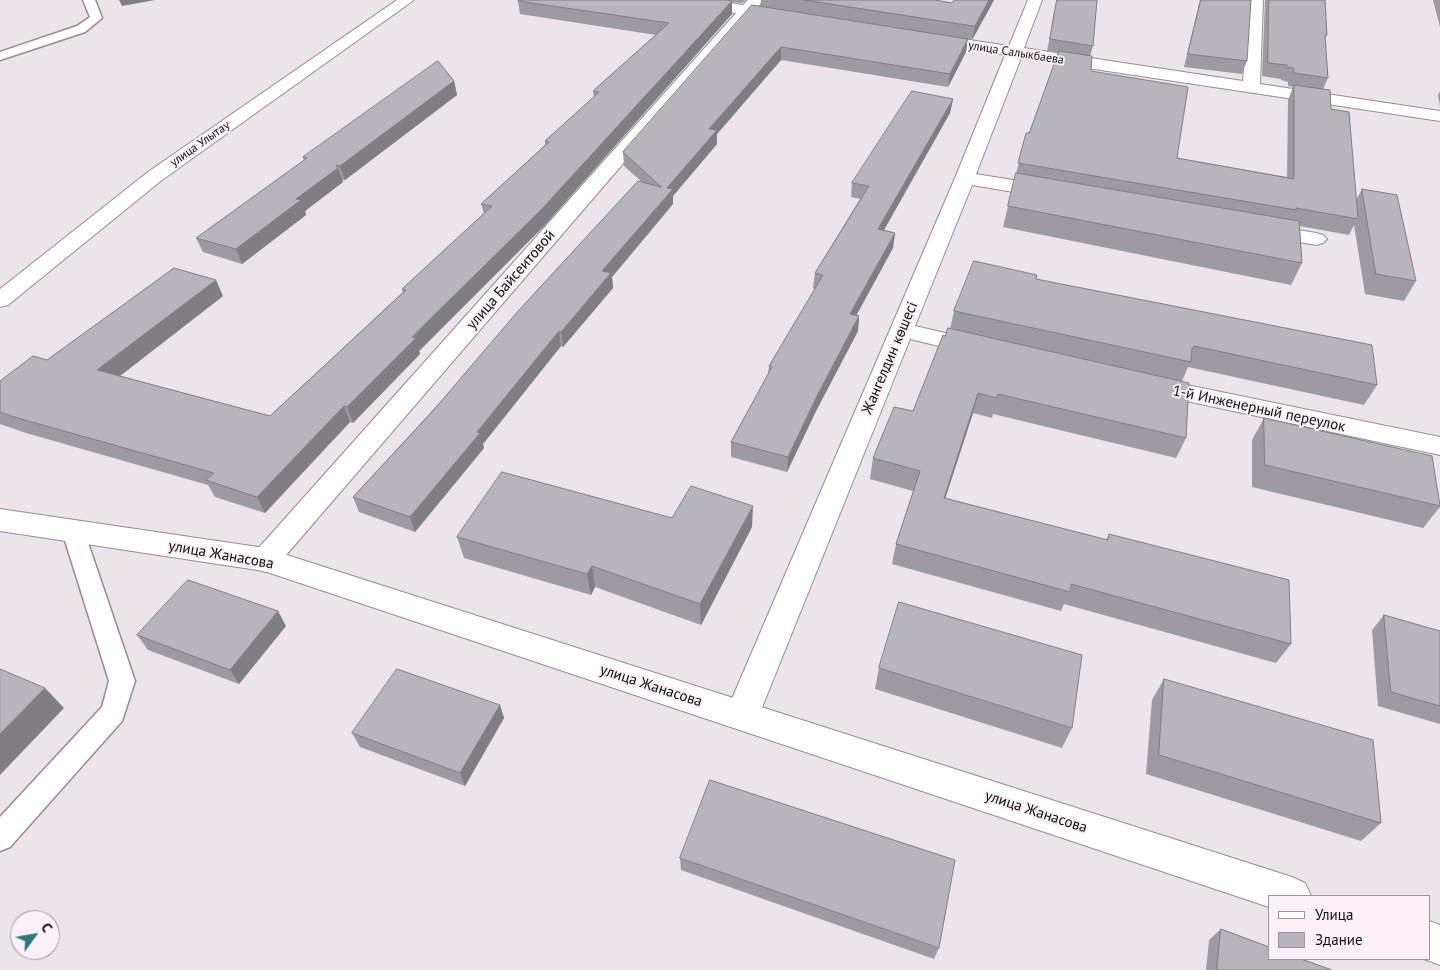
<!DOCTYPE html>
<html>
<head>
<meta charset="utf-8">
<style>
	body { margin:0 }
	#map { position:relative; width:1440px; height:970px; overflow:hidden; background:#ebe4ea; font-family:"PT Sans",sans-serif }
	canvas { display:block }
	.legend { position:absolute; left:1268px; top:895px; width:162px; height:65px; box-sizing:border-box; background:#f9f1f7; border:1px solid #9b969a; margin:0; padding:6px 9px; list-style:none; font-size:15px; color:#0f0d0f }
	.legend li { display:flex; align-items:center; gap:10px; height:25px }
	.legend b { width:25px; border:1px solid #9b969a }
	.north { position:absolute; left:10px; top:910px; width:50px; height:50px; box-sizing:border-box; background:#f9f1f7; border:1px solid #9b969a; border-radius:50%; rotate:58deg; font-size:14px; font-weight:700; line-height:20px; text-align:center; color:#0f0d0f }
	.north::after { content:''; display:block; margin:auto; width:18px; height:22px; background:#2d7778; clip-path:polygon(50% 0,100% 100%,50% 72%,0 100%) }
</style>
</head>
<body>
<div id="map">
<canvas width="1440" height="970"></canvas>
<ul class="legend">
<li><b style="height:6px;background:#fff"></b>Улица</li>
<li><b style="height:14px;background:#b7b4bb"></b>Здание</li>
</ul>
<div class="north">С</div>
</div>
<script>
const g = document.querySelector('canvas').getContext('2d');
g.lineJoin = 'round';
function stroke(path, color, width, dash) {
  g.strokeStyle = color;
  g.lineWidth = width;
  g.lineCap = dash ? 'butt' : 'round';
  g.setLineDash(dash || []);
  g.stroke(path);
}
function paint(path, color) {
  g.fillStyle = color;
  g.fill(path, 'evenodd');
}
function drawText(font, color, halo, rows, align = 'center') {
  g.font = font + ' "PT Sans",sans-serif';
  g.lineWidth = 4;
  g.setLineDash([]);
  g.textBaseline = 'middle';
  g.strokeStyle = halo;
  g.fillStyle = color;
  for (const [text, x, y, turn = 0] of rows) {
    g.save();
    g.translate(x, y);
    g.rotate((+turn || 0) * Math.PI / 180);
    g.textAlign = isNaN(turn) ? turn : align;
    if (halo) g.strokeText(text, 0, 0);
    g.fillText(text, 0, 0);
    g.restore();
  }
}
const service = new Path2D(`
	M 83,0 L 95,0 L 102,18 L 85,32 L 0,60 L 0,52 L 77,26 L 90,17 Z
	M 73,523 L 81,525 L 84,531 L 135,681 L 122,721 L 10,847 L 0,851 L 0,817 L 102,707 L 109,681 L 62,531 L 65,525 Z`);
const minor = new Path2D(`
	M 674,0 L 710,0 L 743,5 L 748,0 L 763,0 L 758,7 L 789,13 L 792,16 L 789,19 L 784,21 L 751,15 L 275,568 L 265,572 L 255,568 L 250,560 L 255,552 L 736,13 L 681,4 L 676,3 Z
	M 1028,0 L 1042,0 L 1024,48 L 1243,81 L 1249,0 L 1263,0 L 1260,84 L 1440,111 L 1440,121 L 1021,58 L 976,174 L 1049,186 L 1056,188 L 1059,192 L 1056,196 L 1049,198 L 972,185 L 915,326 L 984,342 L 988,347 L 984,352 L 976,355 L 910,339 L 759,715 L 754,726 L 742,730 L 730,726 L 725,715 L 955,178 L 1005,55 L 930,44 L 924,42 L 922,39 L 924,36 L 930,34 L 1009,46 Z
	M 1263,224 L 1316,233 L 1323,235 L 1327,239 L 1323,243 L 1316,245 L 1256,234 L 1253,230 L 1256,226 Z
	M 1153,378 L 1440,437 L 1440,455 L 1144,392 L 1141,386 L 1144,380 Z`);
const tertiary = new Path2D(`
	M 397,0 L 414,0 L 162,180 L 8,305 L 0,307 L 0,289 L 148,172 Z
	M 0,509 L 265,548 L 1292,877 L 1305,883 L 1311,896 L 1269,896 L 1269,907 L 264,571 L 0,531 Z
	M 1429,921 L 1440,925 L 1440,965 L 1424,959 L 1429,959 Z`);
const wall = new Path2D(`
	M 519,0 L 746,0 L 742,3 L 732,2 L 732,14 L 544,226 L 419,351 L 420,354 L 353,423 L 350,422 L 265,513 L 215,497 L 208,485 L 26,433 L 0,424 L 0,381 L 47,360 L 223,296 L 120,376 L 270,416 L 403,292 L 402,289 L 484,214 L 481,204 L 545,145 L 545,141 L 594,97 L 593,91 L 656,35 L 520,14 L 518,1 Z
	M 761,0 L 935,0 L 952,3 L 994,0 L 972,40 L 968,39 L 966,52 L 948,87 L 781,60 L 717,134 L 717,144 L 673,196 L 673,204 L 612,277 L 613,288 L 563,347 L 561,346 L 483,444 L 484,448 L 415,532 L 359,512 L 353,497 L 642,182 L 624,166 L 623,152 L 760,7 Z
	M 1057,0 L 1093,46 L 1090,56 L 1091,71 L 1177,158 L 1287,177 L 1288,100 L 1293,87 L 1288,86 L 1288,82 L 1281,80 L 1281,79 L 1262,76 L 1265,0 L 1325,0 L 1327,35 L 1325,39 L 1328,78 L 1323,89 L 1331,109 L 1356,200 L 1362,189 L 1416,281 L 1404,301 L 1365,294 L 1354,225 L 1349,235 L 1300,226 L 1302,263 L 1291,285 L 1003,227 L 1026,133 L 1029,133 L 1059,53 L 1047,51 Z
	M 1200,0 L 1251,0 L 1247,61 L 1242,74 L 1184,67 Z
	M 1433,0 L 1440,0 L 1440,27 Z
	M 454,81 L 457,95 L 345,180 L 342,180 L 343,182 L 305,211 L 306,215 L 242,264 L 203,252 L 196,238 L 304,161 L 303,157 Z
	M 1440,91 L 1440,106 L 1438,95 Z
	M 953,99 L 950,113 L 884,230 L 895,233 L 893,248 L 856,315 L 859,316 L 858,331 L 816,411 L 787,472 L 731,457 L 731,442 L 768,374 L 769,366 L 815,289 L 813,288 L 815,273 L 860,199 L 851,197 L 852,183 Z
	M 1036,279 L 1377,385 L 1364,405 L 1188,367 L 1182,381 L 1186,438 L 1176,458 L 993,414 L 992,418 L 973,413 L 945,498 L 1106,540 L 1109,534 L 1291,644 L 1276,663 L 1064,604 L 1061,611 L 892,564 L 896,544 L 913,491 L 870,479 L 873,458 L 913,411 L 945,336 L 950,329 L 954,311 Z
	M 1264,418 L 1440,503 L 1440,507 L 1423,528 L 1252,487 L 1252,440 Z
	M 672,518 L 752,527 L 701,625 L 595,587 L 591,595 L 464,558 L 457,537 Z
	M 1384,615 L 1440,631 L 1440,724 L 1378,706 L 1372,630 Z
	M 286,626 L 239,684 L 148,650 L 137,635 Z
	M 879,668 L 1072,728 L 1062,748 L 875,689 Z
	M 1164,679 L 1381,823 L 1361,841 L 1146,774 L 1152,700 Z
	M 500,705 L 504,718 L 465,786 L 360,747 L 352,733 Z
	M 680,858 L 939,948 L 934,959 L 681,870 Z
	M 1221,929 L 1332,970 L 1206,970 L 1209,940 Z`);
const shadedWall = new Path2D(`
	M 119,0 L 155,0 L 122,6 Z
	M 989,0 L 994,0 L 972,40 L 975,26 Z
	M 732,1 L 732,14 L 544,226 L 419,351 L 420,354 L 353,423 L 347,407 Z
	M 968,39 L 966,52 L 948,87 L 950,74 Z
	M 781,47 L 781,60 L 717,134 L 717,144 L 673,196 L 673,204 L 612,277 L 613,288 L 563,347 L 561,332 L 602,271 L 667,188 L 709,129 Z
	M 454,81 L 457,95 L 345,180 L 340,166 Z
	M 953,99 L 950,113 L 876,244 L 878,229 Z
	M 338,168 L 343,182 L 305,211 L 306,215 L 242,264 L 236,249 L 296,199 Z
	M 895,233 L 893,248 L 849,329 L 850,314 Z
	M 216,280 L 223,296 L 107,386 L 97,370 Z
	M 859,316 L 858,331 L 816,411 L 787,472 L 788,457 L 817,396 Z
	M 559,331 L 561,346 L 483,444 L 484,448 L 415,532 L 410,517 L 477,432 Z
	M 978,393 L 973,413 L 939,518 L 944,498 Z
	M 344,406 L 350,422 L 265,513 L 257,497 Z
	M 753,506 L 752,527 L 701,625 L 700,604 Z
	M 592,566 L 595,587 L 591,595 L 587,574 Z
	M 278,611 L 286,626 L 239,684 L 230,670 Z
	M 45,688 L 64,708 L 0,775 L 0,734 Z
	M 500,705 L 504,718 L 465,786 L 460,773 Z`);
const building = new Path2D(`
	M 519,0 L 727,0 L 732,1 L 541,210 L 412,337 L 416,338 L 347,407 L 344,406 L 257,497 L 206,480 L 214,473 L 14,417 L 0,412 L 0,381 L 33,356 L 47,360 L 174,268 L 216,280 L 97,370 L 270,416 L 406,290 L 402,289 L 492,206 L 481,204 L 549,142 L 545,141 L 599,92 L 593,91 L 669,23 L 518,1 Z
	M 805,0 L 935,0 L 952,3 L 954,0 L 989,0 L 975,26 Z
	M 1057,0 L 1097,0 L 1093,46 L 1050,39 Z
	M 1201,0 L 1251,0 L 1247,61 L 1188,54 Z
	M 1269,0 L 1325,0 L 1327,35 L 1325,35 L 1328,78 L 1294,73 L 1294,68 L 1287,67 L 1287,65 L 1268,63 Z
	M 752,5 L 968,39 L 950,74 L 781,47 L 709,129 L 717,130 L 667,188 L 673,189 L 602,271 L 611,273 L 561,332 L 559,331 L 477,432 L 480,433 L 410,517 L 353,497 L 432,412 L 519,310 L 638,181 L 661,187 L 623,152 Z
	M 1059,51 L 1092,56 L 1091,71 L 1188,87 L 1177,158 L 1294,179 L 1294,85 L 1330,90 L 1331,109 L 1349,112 L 1358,219 L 1296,208 L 1296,210 L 1018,163 L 1026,133 L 1029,133 Z
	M 438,61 L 454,81 L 340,166 L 336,165 L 338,168 L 296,199 L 301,200 L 236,249 L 196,238 L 307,158 L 303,157 Z
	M 912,91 L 953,99 L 878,229 L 895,233 L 850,314 L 859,316 L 817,396 L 788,457 L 731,442 L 772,367 L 769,366 L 823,275 L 815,273 L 869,186 L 852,183 Z
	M 1016,173 L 1299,221 L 1302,263 L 1008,206 Z
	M 1362,189 L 1397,195 L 1416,281 L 1376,274 Z
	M 974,261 L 1037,275 L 1036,279 L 1372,345 L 1377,385 L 1194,346 L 1194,348 L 1192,348 L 1191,362 L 954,311 Z
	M 948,328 L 1189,383 L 1186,438 L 998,394 L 997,398 L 978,393 L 944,498 L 1108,540 L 1109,534 L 1289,580 L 1291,644 L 1071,584 L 1070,592 L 896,544 L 920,471 L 873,458 L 894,407 L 913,411 L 943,335 L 945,336 Z
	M 1264,418 L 1432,456 L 1440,506 L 1265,465 Z
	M 502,472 L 672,518 L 691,486 L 753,506 L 700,604 L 592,566 L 587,574 L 457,537 Z
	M 188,580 L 278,611 L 230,670 L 137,635 Z
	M 899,602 L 1082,655 L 1072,728 L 879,668 Z
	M 1384,615 L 1440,631 L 1440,706 L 1391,692 Z
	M 0,669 L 45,688 L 0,734 Z
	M 397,669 L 500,705 L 460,773 L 352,733 Z
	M 1164,679 L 1373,740 L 1381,823 L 1159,755 Z
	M 710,780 L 955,860 L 939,948 L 680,858 Z
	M 1221,929 L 1269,947 L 1269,959 L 1301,959 L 1332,970 L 1217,970 Z`);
const farStreetnames = [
	["улица Салыкбаева",1016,53,9],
	["улица Улытау",200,144,-35]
];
const streetNames = [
	["улица Байсеитовой",511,280,-49],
	["Жангелдин көшесі",890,358,-67],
	["1-й Инженерный переулок",1259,409,12],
	["улица Жанасова",221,555,10],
	["улица Жанасова",651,686,18],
	["улица Жанасова",1036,812,18]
];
stroke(service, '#948d92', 3);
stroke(minor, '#948d92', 2);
stroke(tertiary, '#948d92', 2);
paint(service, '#fff');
paint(minor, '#fff');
paint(tertiary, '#fff');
paint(wall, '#9d9ba1');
paint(shadedWall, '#807e83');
paint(building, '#b7b4bb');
stroke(building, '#807e83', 1);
drawText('12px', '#0f0d0f', '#f9f1f7', farStreetnames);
drawText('15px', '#0f0d0f', '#f9f1f7', streetNames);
</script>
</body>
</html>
